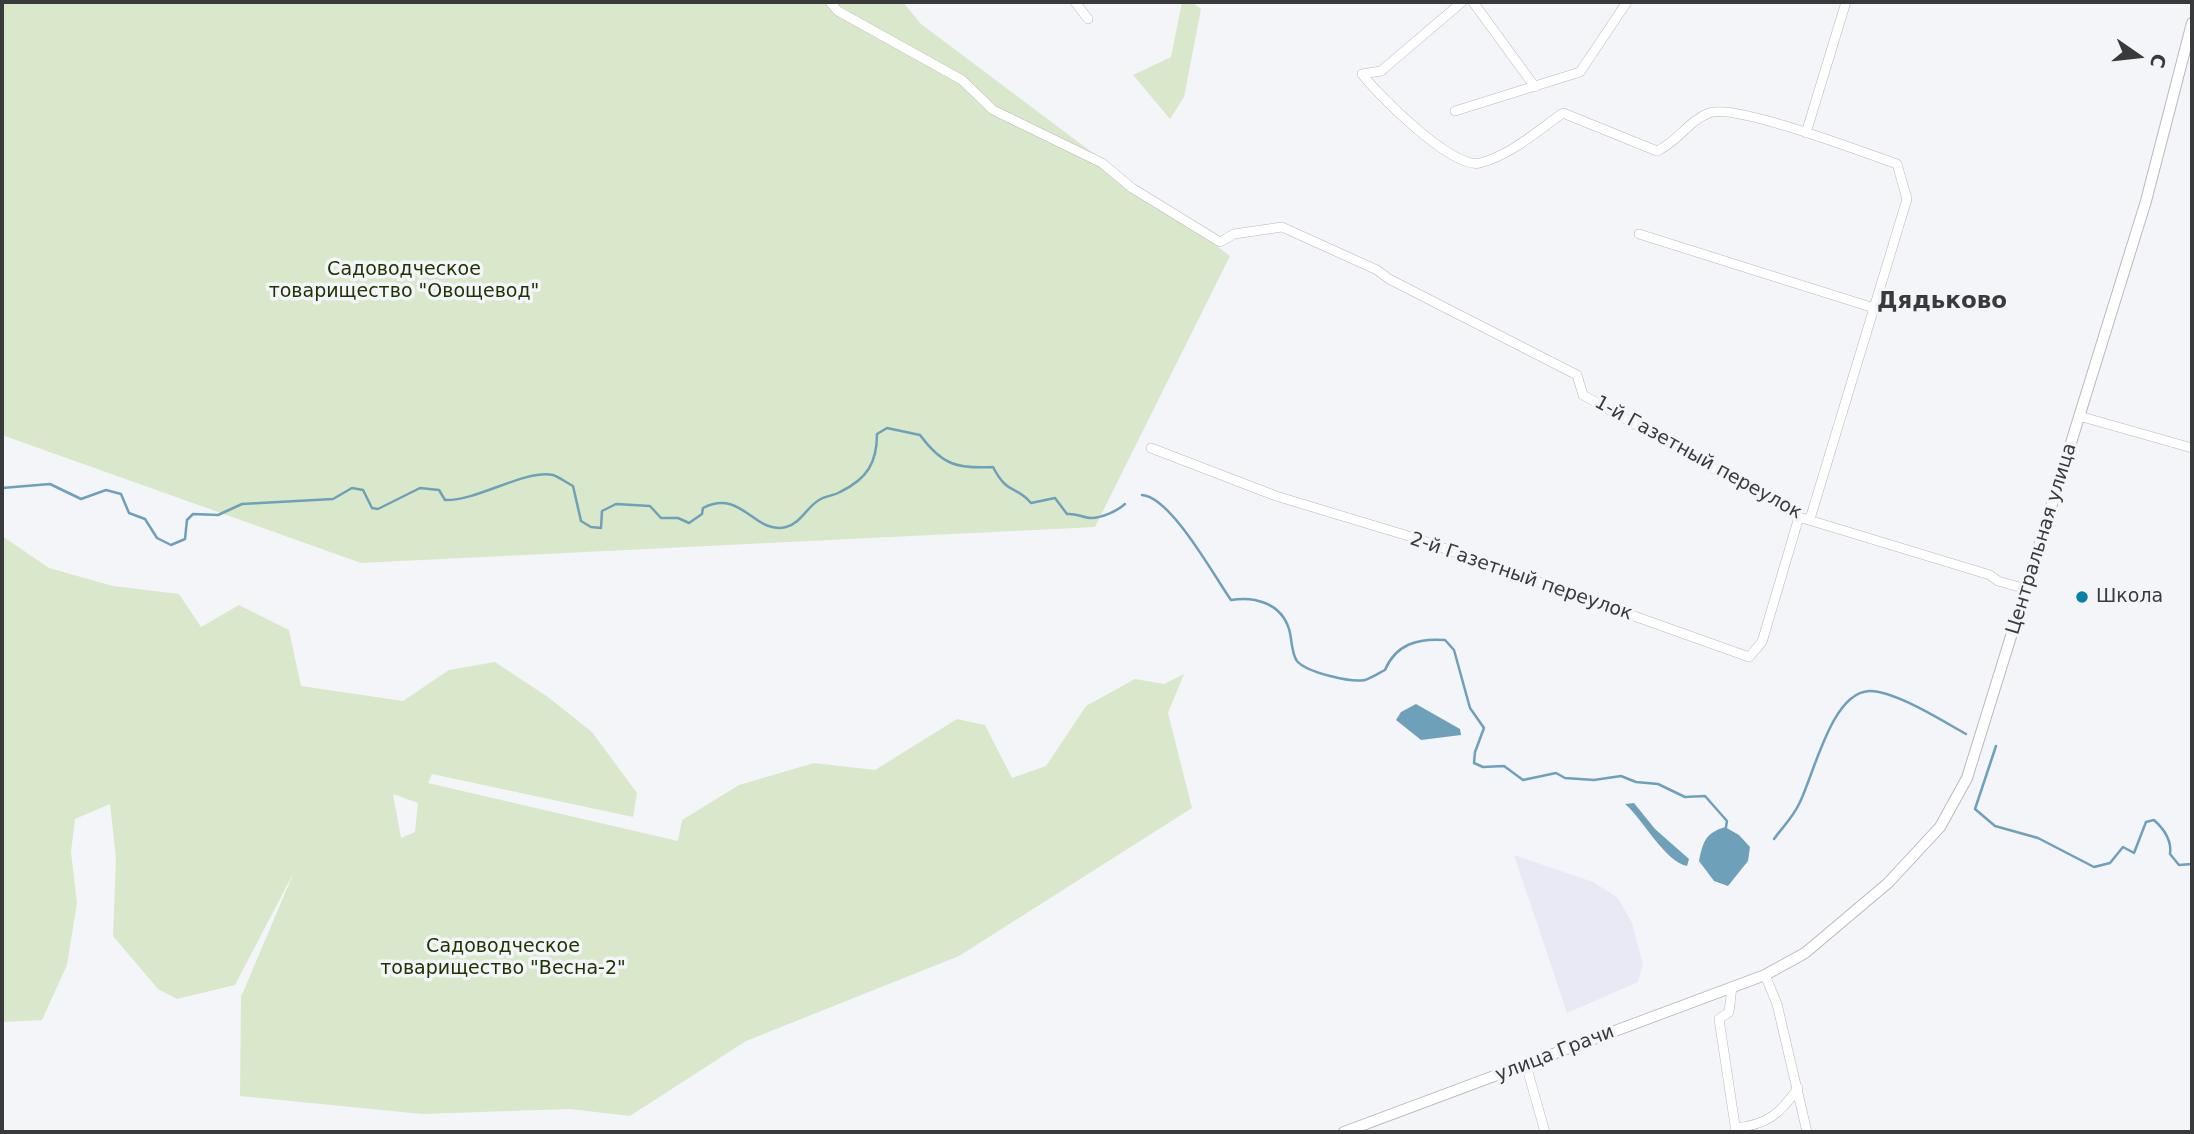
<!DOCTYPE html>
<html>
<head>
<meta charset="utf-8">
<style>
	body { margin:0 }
	#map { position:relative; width:2194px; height:1134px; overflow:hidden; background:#f4f5f9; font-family:"DejaVu Sans",sans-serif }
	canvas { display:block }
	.frame { position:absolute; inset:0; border:4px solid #393a3b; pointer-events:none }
	.north { position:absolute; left:2103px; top:21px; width:70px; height:70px; -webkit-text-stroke:5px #f4f5f9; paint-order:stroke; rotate:104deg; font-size:19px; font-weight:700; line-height:28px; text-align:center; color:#393a3b }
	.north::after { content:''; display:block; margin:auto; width:24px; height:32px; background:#393a3b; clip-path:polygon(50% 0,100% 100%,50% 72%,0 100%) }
</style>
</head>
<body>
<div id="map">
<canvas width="2194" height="1134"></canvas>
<div class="frame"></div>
<div class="north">С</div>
</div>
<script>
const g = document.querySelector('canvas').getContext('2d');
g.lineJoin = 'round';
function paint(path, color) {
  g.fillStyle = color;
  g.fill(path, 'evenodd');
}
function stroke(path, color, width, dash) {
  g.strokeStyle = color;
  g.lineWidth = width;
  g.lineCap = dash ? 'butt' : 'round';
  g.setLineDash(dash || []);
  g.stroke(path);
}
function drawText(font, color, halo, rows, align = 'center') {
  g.font = font + ' "DejaVu Sans",sans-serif';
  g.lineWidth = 7;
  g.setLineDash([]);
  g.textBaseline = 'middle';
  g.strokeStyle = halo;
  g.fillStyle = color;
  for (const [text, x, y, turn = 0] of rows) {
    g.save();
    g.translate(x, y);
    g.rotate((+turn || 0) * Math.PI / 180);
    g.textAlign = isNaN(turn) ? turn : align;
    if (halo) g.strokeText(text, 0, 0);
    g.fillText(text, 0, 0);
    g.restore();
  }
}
const built = new Path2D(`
	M 1514,855 L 1593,882 L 1618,898 L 1632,923 L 1643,964 L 1638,982 L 1567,1013 Z`);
const green = new Path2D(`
	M 2,2 L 903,2 L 921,24 L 1230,256 L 1095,527 L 361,563 L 2,435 Z
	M 1182,2 L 1192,2 L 1201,9 L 1184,97 L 1170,119 L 1133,75 L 1171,57 Z
	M 2,536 L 49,568 L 113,586 L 179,594 L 201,627 L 239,605 L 289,630 L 301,686 L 403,701 L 449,670 L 495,662 L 548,697 L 592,732 L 637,793 L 633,817 L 432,774 L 428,783 L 678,841 L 682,820 L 739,785 L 814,763 L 875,770 L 957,719 L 985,725 L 1012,778 L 1046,766 L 1086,706 L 1135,679 L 1164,684 L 1184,674 L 1168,713 L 1192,808 L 959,956 L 746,1041 L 630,1116 L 570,1109 L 422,1114 L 240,1096 L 241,997 L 294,872 L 235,985 L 177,999 L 158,989 L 113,936 L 116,858 L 110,804 L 75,819 L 71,852 L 77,903 L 67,965 L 42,1020 L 2,1022 ZM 393,794 L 418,803 L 415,832 L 401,838 Z`);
const water = new Path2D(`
	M 1416,704 L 1460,729 L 1461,735 L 1421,740 L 1396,720 L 1401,712 Z
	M 1634,803 L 1655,829 L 1689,859 L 1687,866 C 1665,862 1643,819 1625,804 Z
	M 1725,827 L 1739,835 L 1750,847 L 1748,861 L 1728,886 L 1714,881 L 1699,861 C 1703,841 1706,833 1725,827 Z`);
const stream = new Path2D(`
	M 2,488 L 50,484 L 81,499 L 106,490 L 121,494 L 129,513 L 145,519 L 157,538 L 171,545 L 185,539 L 187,520 L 193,514 L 218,515 L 242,504 L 333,499 L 352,488 L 363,490 L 372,508 L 378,509 L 420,488 L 439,490 L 445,500 C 478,501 525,469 553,475 C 559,477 567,483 573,486 L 581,521 L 591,527 L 601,528 L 602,511 L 616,504 L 650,506 L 661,518 L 678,518 L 689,523 L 702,514 L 703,508 C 742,488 754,535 786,527 C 801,523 807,507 819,500 C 825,496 833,496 840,492 C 867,479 877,463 877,434 L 887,428 L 920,435 C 942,465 957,469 993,467 C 1008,496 1016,485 1031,503 L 1055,498 L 1067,514 C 1077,513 1083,518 1091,518 C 1102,518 1117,511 1125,504
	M 1142,495 C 1171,497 1214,576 1231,600 C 1254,596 1281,603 1289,629 C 1292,638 1291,653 1297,661 C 1306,672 1351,683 1365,680 C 1371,678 1379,673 1385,670 C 1396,644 1418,638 1445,640 L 1454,650 L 1470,708 L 1484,728 L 1475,752 L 1474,763 L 1483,767 L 1504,766 L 1523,780 L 1556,773 L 1565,778 L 1594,780 L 1621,776 L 1636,782 L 1658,784 L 1685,797 L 1705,796 L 1727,821 L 1726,827
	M 1996,746 L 1975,809 L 1995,826 L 2038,838 L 2094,867 L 2110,863 L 2123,847 L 2134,853 L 2146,822 L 2154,820 C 2164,829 2172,840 2170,854 L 2179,865 L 2192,864
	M 1774,839 C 1782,828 1793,817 1799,804 C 1814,775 1831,693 1869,691 C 1894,690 1944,722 1966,734`);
const minor = new Path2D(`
	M 830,2 L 838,11 L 962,80 L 993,110 L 1102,163 L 1132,188 L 1220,242 L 1234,234 L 1282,227 L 1377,270 L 1389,279 L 1577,375 L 1583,395 L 1799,517 L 1990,575 L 1998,581 L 2026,589
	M 1075,2 L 1088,19
	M 1473,2 L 1535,87
	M 1362,74 C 1378,95 1453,170 1480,163 C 1511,155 1537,131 1563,113 L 1657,151 C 1678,142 1688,121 1709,113 C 1735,103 1865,153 1897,164 L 1907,199 L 1810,519
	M 1362,74 L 1381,71 L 1462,2
	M 1455,111 L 1580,72 L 1627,2
	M 1806,133 L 1846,2
	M 1639,234 L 1874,308
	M 2079,416 L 2192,448
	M 1151,448 L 1276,496 L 1415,538 L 1749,657 L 1762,642 L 1799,517
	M 1765,975 L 1777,1004 L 1807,1132
	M 1732,987 L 1729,1012 L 1719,1019 L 1736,1132
	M 1526,1065 L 1545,1132
	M 1735,1128 C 1767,1125 1780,1114 1798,1088`);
const tertiary = new Path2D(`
	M 1344,1132 L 1765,975 L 1805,953 L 1888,883 L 1940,827 L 1967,778 L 2146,201 L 2192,23`);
const markers = [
	[2082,597,7,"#0781a7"]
];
const parkNames = [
	["Садоводческое",404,270],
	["товарищество \"Овощевод\"",404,292],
	["Садоводческое",503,947],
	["товарищество \"Весна-2\"",503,969]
];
const streetNames = [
	["1-й Газетный переулок",1698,458,29],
	["Центральная улица",2042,539,-73],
	["2-й Газетный переулок",1521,577,19],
	["улица Грачи",1555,1054,-21]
];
const poiNames = [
	["Школа",2096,597]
];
const quarterNames = [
	["Дядьково",1942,302]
];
paint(built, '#e8e9f5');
paint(green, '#d9e8ca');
paint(water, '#6fa0ba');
stroke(stream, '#6fa0ba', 2.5);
stroke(minor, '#b8b9bd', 10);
stroke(tertiary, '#b8b9bd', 12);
stroke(minor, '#fff', 9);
stroke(tertiary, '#fff', 10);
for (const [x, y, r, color] of markers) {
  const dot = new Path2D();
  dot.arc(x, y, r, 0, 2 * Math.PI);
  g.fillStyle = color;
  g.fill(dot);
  stroke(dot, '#f4f5f9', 2.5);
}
drawText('19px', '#203302', '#f4f5f9', parkNames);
drawText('19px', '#393a3b', '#f4f5f9', streetNames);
drawText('19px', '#393a3b', '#f4f5f9', poiNames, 'left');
drawText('bold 23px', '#393a3b', '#f4f5f9', quarterNames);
</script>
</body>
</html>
